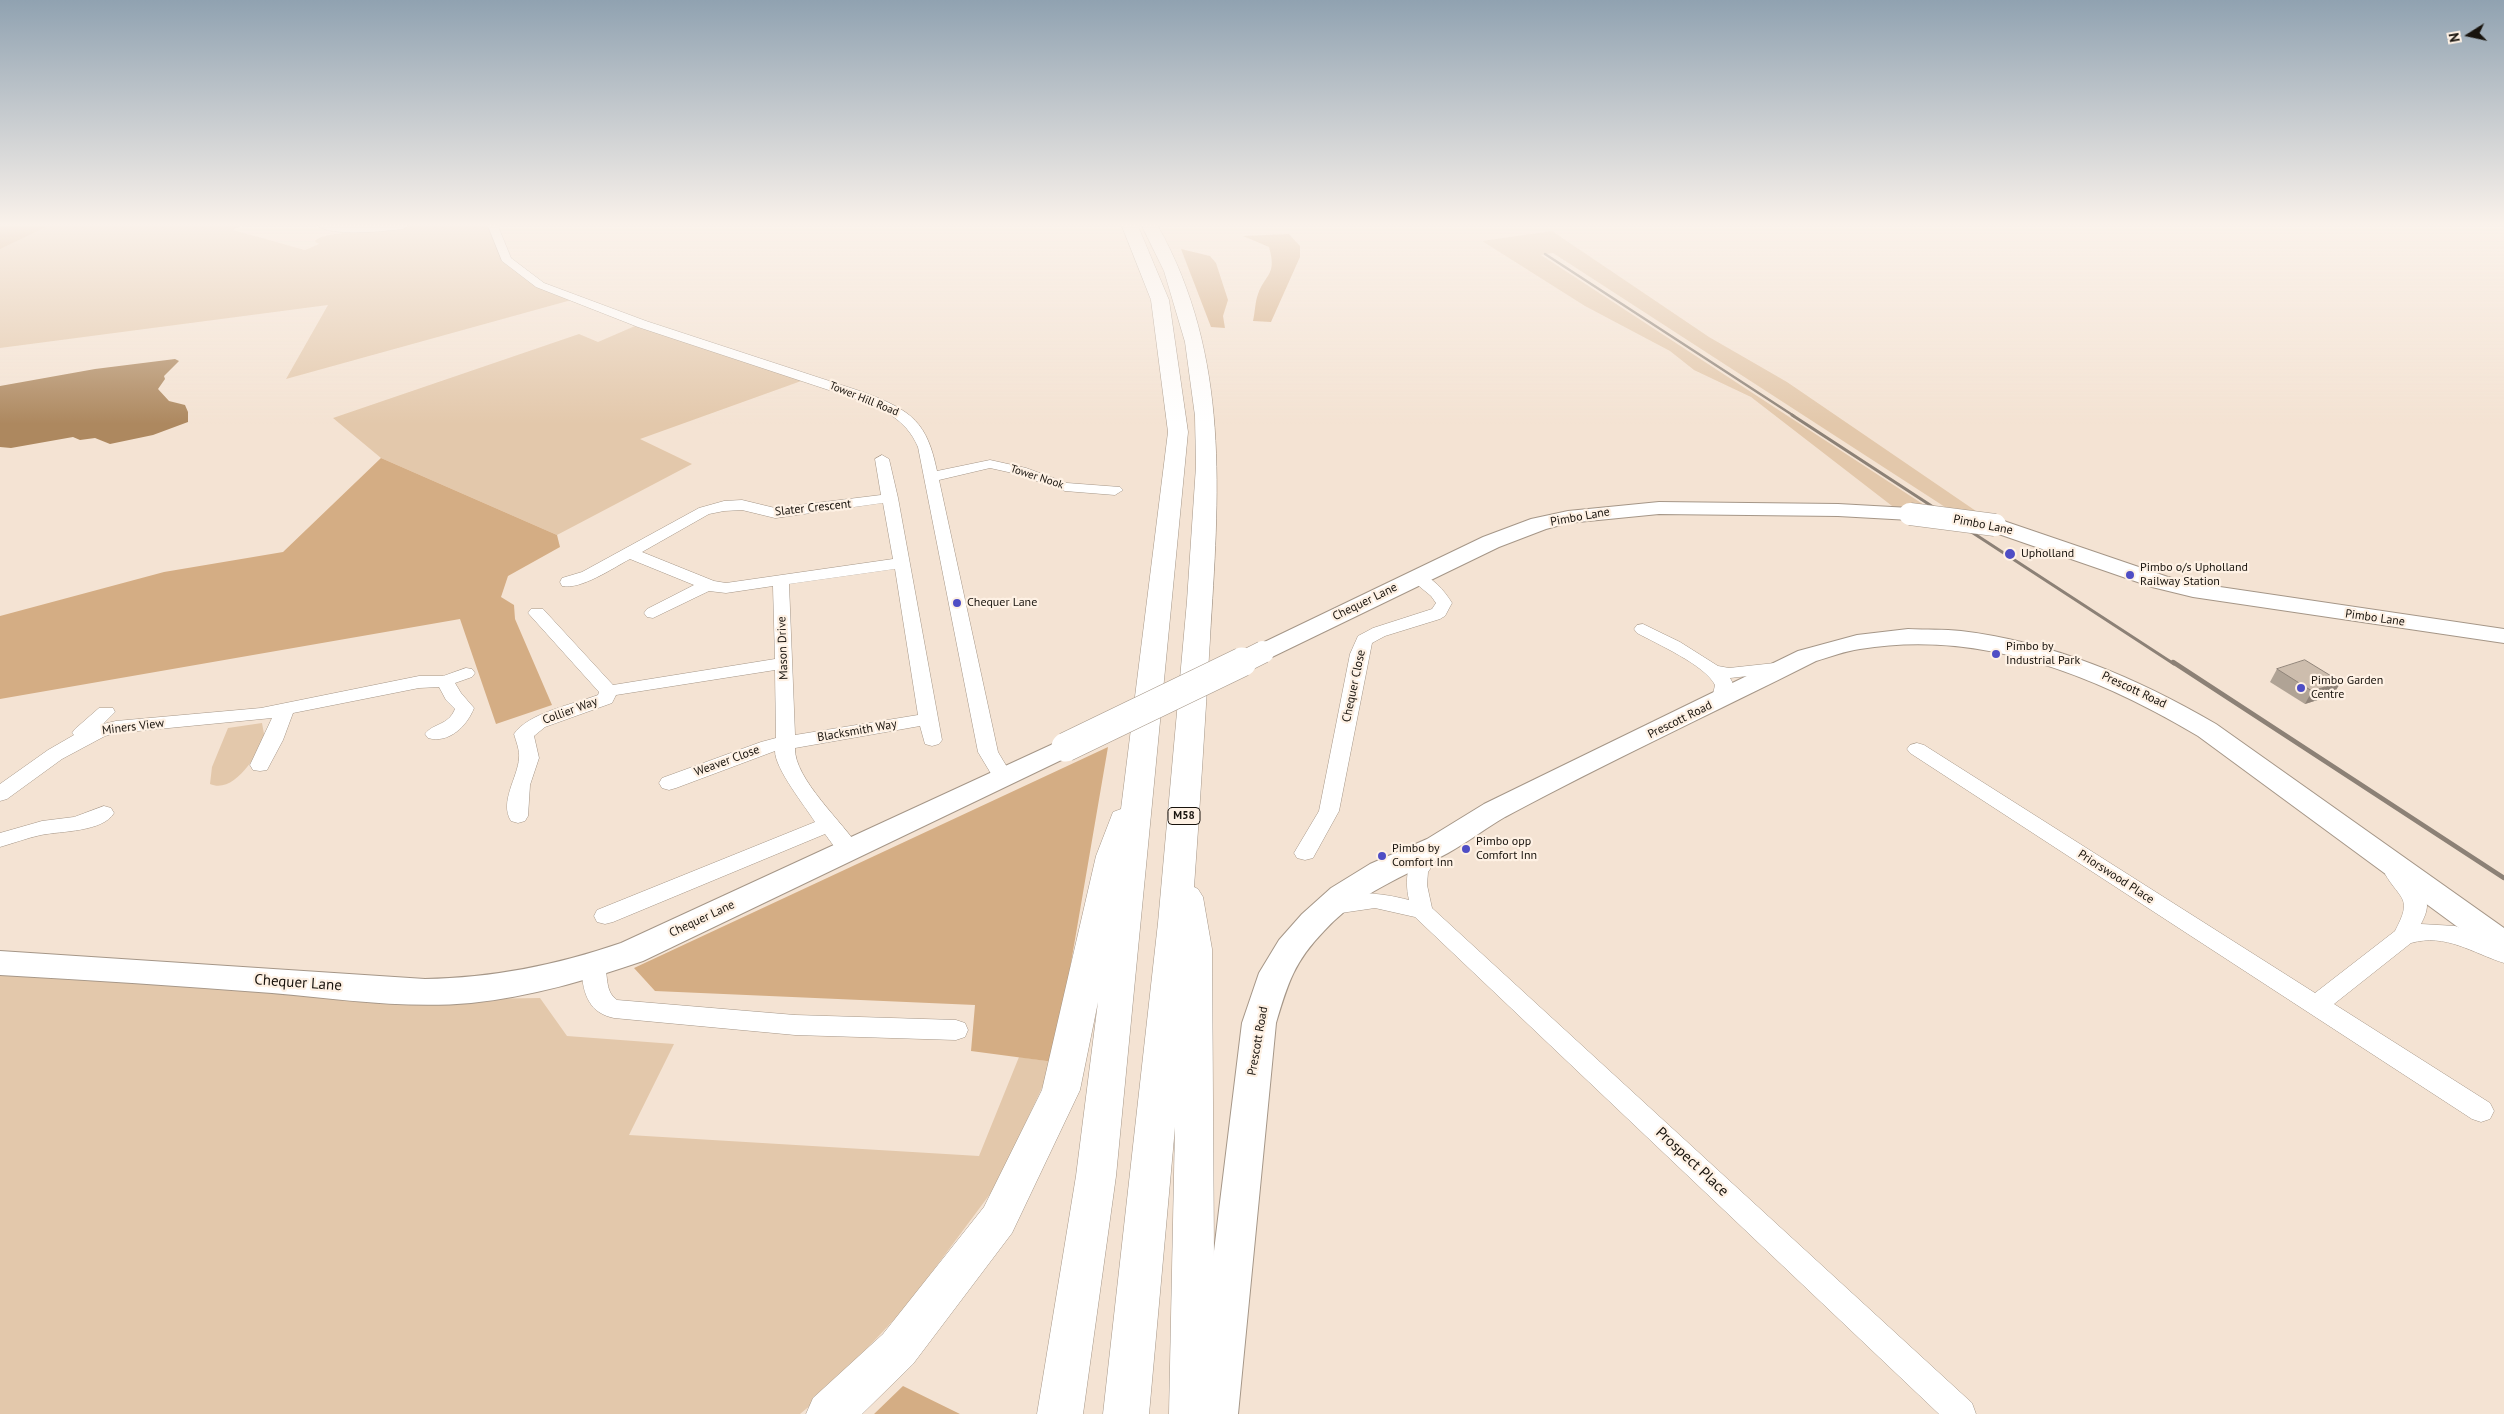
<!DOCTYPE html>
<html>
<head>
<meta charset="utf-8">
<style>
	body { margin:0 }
	#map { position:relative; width:2504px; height:1414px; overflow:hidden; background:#f4e3d3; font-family:"PT Sans",sans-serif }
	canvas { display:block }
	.north { position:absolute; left:2444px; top:10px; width:50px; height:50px; -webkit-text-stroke:4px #fef1e4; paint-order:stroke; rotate:260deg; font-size:14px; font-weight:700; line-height:20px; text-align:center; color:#18130d }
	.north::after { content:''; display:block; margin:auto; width:18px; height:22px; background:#18130d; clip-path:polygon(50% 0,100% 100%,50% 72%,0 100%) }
</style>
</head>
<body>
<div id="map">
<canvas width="2504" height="1414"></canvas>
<div class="north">N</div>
</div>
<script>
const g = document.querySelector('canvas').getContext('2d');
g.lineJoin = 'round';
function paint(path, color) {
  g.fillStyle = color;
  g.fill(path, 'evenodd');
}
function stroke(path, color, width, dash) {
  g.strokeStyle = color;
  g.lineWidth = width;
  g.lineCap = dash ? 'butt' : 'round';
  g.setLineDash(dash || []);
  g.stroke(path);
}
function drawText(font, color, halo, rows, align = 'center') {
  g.font = font + ' "PT Sans",sans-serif';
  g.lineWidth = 4.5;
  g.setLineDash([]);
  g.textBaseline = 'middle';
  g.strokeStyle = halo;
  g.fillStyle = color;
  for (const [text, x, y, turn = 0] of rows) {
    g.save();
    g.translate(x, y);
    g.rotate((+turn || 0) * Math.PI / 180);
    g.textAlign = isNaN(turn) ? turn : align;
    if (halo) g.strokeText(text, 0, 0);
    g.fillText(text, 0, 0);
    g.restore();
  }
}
const green = new Path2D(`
	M 0,226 L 242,226 L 233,230 L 305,250 L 319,244 L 314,241 L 321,237 L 335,234 L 403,226 L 493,226 L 517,271 L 575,299 L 286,379 L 328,305 L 0,348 Z
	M 1552,231 L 1709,337 L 1787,382 L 1992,522 L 1962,518 L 1553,253 L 1541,255 L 1938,514 L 1896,509 L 1751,397 L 1694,370 L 1670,351 L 1585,306 L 1482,241 Z
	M 635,326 L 804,380 L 640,439 L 692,464 L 557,535 L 381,458 L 333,418 L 579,334 L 598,342 Z
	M 262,723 L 264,734 L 268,735 C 258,752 235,795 210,784 L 212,767 L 228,728 Z
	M 0,974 L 409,1000 L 540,998 L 567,1036 L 674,1044 L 629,1135 L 979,1156 L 1019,1057 L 1054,1062 L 996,1186 L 906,1307 L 824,1394 L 800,1414 L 0,1414 Z`);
const forest = new Path2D(`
	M 0,226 L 48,226 L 0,249 Z
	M 1289,234 L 1300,246 L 1300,257 L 1271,322 L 1253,321 C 1255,313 1255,302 1258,294 C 1266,273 1277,275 1269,247 L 1243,236 Z
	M 1181,249 L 1210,256 L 1216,263 L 1228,300 L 1223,316 L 1225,328 L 1211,327 Z
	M 381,458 L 557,535 L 560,547 L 508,576 L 501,597 L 514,605 L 515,619 L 552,705 L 496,724 L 460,619 L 0,699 L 0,616 L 164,572 L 283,552 Z
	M 1108,747 L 1054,1062 L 971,1051 L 975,1005 L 655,991 L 634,968 Z
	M 903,1386 L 960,1414 L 874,1414 Z`);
const water = new Path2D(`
	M 175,359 L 179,361 L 164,376 L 165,379 L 158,389 L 169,401 L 185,405 L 188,412 L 188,422 L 153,435 L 110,444 L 95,438 L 80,440 L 73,437 L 11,448 L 0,447 L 0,386 L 95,369 Z`);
const street = new Path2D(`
	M 318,226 L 408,226 L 403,229 C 385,231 332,237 318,226 Z
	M 488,226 L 498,226 L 511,258 L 544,283 L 646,321 L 866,393 C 912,411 927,422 937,471 L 990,460 L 1026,468 L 1067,483 L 1120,487 L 1123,490 L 1115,495 L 1065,491 L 1017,474 L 990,468 L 939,480 L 998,752 L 1013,777 L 1010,782 L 1003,784 L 996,782 L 978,752 L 918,447 C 906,419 883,409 856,399 L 638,327 L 536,287 L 502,261 Z
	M 882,455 L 889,459 L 898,498 L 942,740 L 939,744 L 932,746 L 925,744 L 920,726 L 795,748 C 794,779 844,823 860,849 L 856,854 C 841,859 834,846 825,834 L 613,922 L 605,924 L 597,922 L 594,916 L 597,910 L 815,822 C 805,806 775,769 775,751 L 676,788 L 669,790 L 662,788 L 659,783 L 662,778 L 761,742 L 776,738 L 775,670 L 616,695 L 612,703 L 545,727 L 534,736 L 539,758 L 530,785 L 528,816 L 525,821 L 518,823 L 511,821 C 499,802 518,777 519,758 C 520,751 516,741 514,734 C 528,713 574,704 598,695 L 599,692 L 528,613 L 531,609 L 543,609 L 613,685 L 775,659 L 773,586 L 726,593 L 709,591 L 653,618 L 647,617 L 644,613 L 647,609 L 694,585 L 630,559 C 613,568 581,590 562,586 L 560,582 L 562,578 L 582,572 L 699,508 L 724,501 L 742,500 L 775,508 L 881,495 L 875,459 ZM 883,503 L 893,559 L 726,583 L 714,581 L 642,552 L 709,514 L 724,511 L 742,510 L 775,518 ZM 895,569 L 918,715 L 795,735 L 789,584 Z
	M 1416,572 C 1432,576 1444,590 1452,603 L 1445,616 L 1440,619 L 1385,636 L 1372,643 L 1339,811 L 1313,858 L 1305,860 L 1297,858 L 1294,853 L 1319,811 L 1350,654 L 1358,636 L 1373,628 L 1432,609 L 1436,603 L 1431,596 L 1408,577 L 1410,573 Z
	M 1643,624 L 1680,642 L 1718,666 L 1729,668 L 1784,662 L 1790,663 L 1793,667 L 1790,671 L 1784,672 L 1730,678 C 1736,687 1733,695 1728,703 L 1714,703 L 1712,699 L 1715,685 C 1705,665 1657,644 1637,633 L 1634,629 L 1637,625 Z
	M 466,668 L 472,669 L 475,673 L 472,677 L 455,683 L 461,693 L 474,708 C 467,726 449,744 428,738 L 425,734 C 433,723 448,726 455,709 L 446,700 L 439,687 L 419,688 L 293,713 L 283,740 L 267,770 L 260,771 L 253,770 L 250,765 L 272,718 L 117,733 L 105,736 L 62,759 L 7,799 L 0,801 L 0,784 L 48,750 L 74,735 L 72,733 L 75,729 L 99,708 L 113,708 L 115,712 L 103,724 L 116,721 L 261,708 L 419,676 L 443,676 Z
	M 1917,743 L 1924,745 L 2315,993 L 2395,931 C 2413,897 2401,901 2385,874 L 2388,869 C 2406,863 2426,888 2427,905 C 2427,912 2424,918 2421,924 L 2455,926 L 2500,942 L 2504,944 L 2504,963 C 2472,953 2446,933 2411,943 L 2334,1004 L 2490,1103 L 2494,1111 L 2490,1119 L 2481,1122 L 2472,1119 L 1910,753 L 1907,749 L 1910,745 Z
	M 104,806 L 111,808 L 114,813 C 103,832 61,831 41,835 C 27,838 14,843 0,847 L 0,833 L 42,821 L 74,817 Z
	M 1433,842 L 1440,844 L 1444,849 L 1428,872 L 1427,885 L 1432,908 L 1972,1403 L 1976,1414 L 1939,1414 L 1415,917 L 1375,908 L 1334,914 L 1326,912 L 1323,906 L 1326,900 C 1358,891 1377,892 1409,900 C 1404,878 1407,849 1433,842 Z
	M 594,957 L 602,960 C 610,973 603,990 617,1000 L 795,1015 L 956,1020 L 965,1023 L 968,1030 L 965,1037 L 956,1040 L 795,1035 L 614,1018 C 609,1017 603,1015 599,1012 C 584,1003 578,974 586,960 Z`);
const secondary = new Path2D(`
	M 1659,502 L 1838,504 L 1910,508 L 1918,509 L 1921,514 L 1918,519 L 1910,520 L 1838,516 L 1659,514 L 1568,523 L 1546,529 L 1499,547 L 1272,657 L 1263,659 L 1254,657 L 1251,652 L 1254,647 L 1483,537 L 1531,519 L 1568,511 Z
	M 1995,518 L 2168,577 L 2193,583 L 2504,629 L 2504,643 L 2193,597 L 2152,587 L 1987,530 L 1984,525 L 1987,520 Z
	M 1908,629 C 1926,630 1944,629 1961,631 C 2053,642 2137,678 2216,724 L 2504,928 L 2504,957 L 2493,953 L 2198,736 C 2095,675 1981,629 1860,649 C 1845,651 1830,657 1816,661 C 1713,713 1607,762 1505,817 C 1486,828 1468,842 1448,853 C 1402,878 1361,891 1324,931 C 1294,962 1288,983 1276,1023 L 1238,1414 L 1194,1414 L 1242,1023 L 1259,973 L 1279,940 L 1302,914 L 1331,888 L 1370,864 L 1427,839 L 1484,804 L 1798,651 L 1857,635 Z
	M 1066,738 L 1076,741 L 1080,747 L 1076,753 L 643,961 C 587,980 531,997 471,1003 C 405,1009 338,999 272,993 C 181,986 91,980 0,975 L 0,951 L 425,979 C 492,978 557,965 621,943 Z`);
const highway = new Path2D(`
	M 1122,226 L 1138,226 L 1169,300 L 1188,432 L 1116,1176 L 1083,1414 L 1037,1414 L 1076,1176 L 1098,1002 L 1080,1090 L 1012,1233 L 913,1364 L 862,1414 L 806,1414 L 813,1398 L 883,1334 L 984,1207 L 1042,1090 L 1096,856 L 1113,812 L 1121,809 L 1168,432 L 1151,300 Z
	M 1142,226 L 1158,226 C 1231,357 1219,495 1210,639 C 1205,722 1200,804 1194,887 L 1198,889 L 1203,897 L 1212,949 L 1215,1414 L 1169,1414 L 1175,1127 L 1149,1414 L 1103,1414 L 1158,923 L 1187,601 L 1196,466 L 1195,416 L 1185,342 L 1164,271 Z`);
const railFar2 = new Path2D(`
	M 1545,254 L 1794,416`);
const railFar1 = new Path2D(`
	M 1792,415 L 2174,664`);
const rail = new Path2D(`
	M 2173,662 L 2504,878`);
const secondaryBridgeFar1 = new Path2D(`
	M 1910,514 L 1995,525
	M 1239,664 L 1263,652`);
const secondaryBridge = new Path2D(`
	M 1066,747 L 1242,662`);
const wall = new Path2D(`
	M 2277,669 L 2333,695 L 2305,704 L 2270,682 Z`);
const shadedWall = new Path2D(`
	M 2341,682 L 2333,695 L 2305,704 L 2312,691 Z`);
const building = new Path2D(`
	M 2305,660 L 2341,682 L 2312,691 L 2277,669 Z`);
const markers = [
	[2010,554,6,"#4f4ec5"],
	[2130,575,5,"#4f4ec5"],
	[957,603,5,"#4f4ec5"],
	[1996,654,5,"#4f4ec5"],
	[2301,688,5,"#4f4ec5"],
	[1466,849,5,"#4f4ec5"],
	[1382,856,5,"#4f4ec5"]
];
const farStreetnames = [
	["Tower Hill Road",864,399,22],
	["Tower Nook",1037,477,18]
];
const shields = [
	[1184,816,32]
];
const shieldNames = [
	["M58",1184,816]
];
const streetNames = [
	["Slater Crescent",813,508,-6],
	["Pimbo Lane",1580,517,-10],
	["Pimbo Lane",1983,525,11],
	["Chequer Lane",1365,602,-26],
	["Pimbo Lane",2375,618,8],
	["Mason Drive",783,648,-92],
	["Chequer Close",1354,686,-78],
	["Prescott Road",2134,690,25],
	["Collier Way",570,711,-20],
	["Prescott Road",1680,720,-26],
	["Miners View",133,727,-7],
	["Blacksmith Way",857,731,-10],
	["Weaver Close",727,761,-20],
	["Priorswood Place",2116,877,33],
	["Chequer Lane",702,919,-25],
	["Prescott Road",1258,1041,-80]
];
const poiNames = [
	["Upholland",2021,554],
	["Pimbo o/s Upholland",2140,568],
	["Railway Station",2140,582],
	["Chequer Lane",967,603],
	["Pimbo by",2006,647],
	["Industrial Park",2006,661],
	["Pimbo Garden",2311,681],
	["Centre",2311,695],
	["Pimbo opp",1476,842],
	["Comfort Inn",1476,856],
	["Pimbo by",1392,849],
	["Comfort Inn",1392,863]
];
const nearStreetnames = [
	["Chequer Lane",298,983,4],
	["Prospect Place",1692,1162,43]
];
paint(green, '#e3c8ab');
paint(forest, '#d4ad84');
paint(water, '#ad885f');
stroke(street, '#a59687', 1);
stroke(secondary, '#a59687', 2);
stroke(highway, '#a59687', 1);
paint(street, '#fff');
paint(secondary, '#fff');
paint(highway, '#fff');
stroke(railFar2, '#8c8176', 2.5);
stroke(railFar1, '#8c8176', 3);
stroke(rail, '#8c8176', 4.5);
stroke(secondaryBridgeFar1, '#a59687', 23, []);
stroke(secondaryBridge, '#a59687', 30, []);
stroke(secondaryBridgeFar1, '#fff', 22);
stroke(secondaryBridge, '#fff', 29);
paint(wall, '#b0a395');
paint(shadedWall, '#908479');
paint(building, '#cdbdad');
stroke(building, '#908479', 1);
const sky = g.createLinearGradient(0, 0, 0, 424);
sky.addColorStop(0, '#90a2b1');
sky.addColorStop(0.53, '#faf2eb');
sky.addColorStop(1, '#faf2eb00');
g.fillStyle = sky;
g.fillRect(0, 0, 2504, 424);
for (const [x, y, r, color] of markers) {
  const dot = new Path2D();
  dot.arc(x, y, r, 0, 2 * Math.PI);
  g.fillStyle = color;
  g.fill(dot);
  stroke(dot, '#fef1e4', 2);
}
drawText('11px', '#18130d', '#fef1e4', farStreetnames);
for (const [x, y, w] of shields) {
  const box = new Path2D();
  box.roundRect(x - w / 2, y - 8.5, w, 17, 4);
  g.fillStyle = '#fef1e4';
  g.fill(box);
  stroke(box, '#18130d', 1);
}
drawText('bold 11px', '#18130d', null, shieldNames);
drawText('12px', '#18130d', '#fef1e4', streetNames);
drawText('12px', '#18130d', '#fef1e4', poiNames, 'left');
drawText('15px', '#18130d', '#fef1e4', nearStreetnames);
</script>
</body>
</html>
